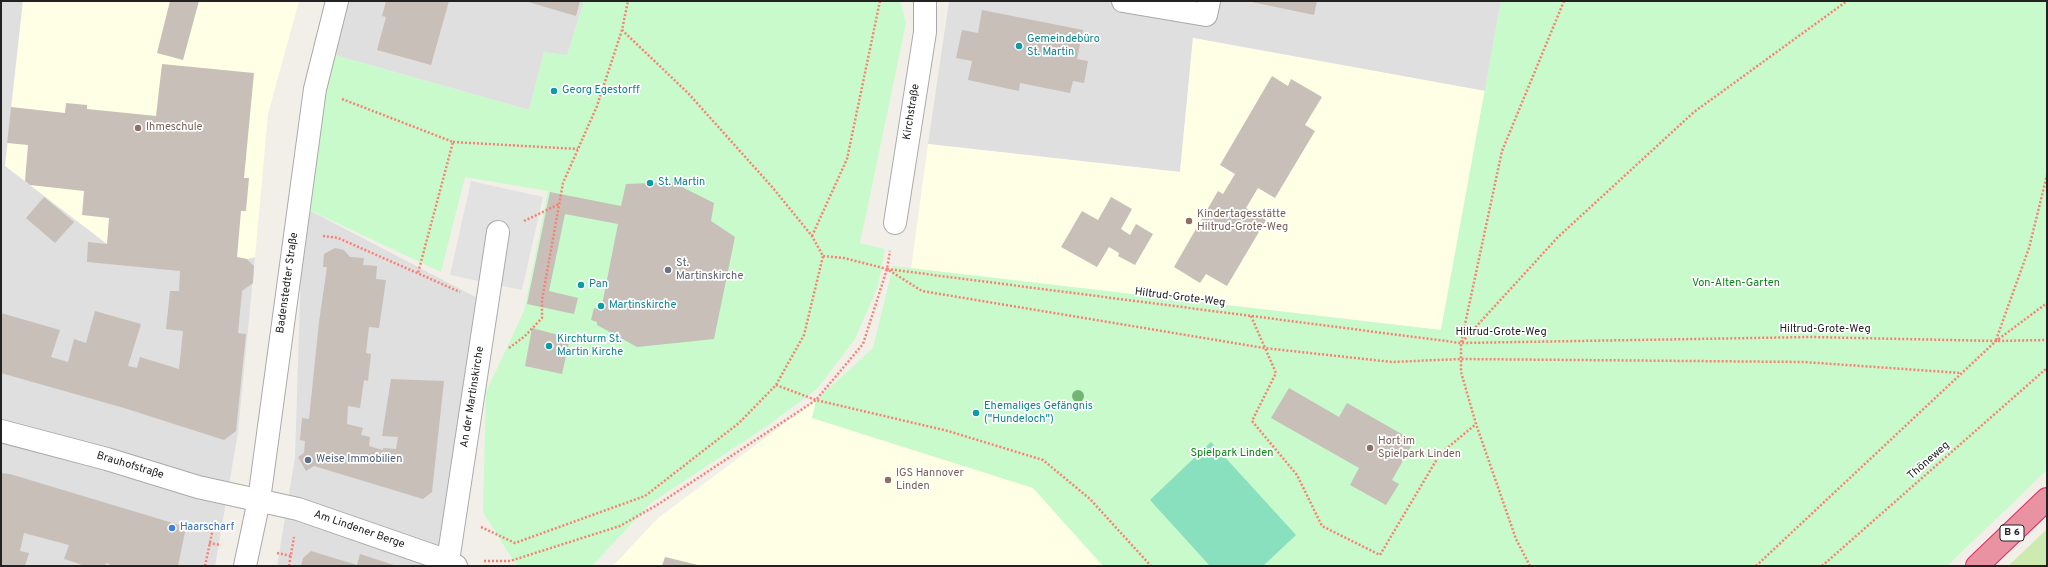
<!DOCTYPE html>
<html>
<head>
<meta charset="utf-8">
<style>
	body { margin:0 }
	#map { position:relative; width:2048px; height:567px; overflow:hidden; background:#f2efe9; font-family:Overpass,sans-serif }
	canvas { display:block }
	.frame { position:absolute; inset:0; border:2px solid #222; pointer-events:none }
</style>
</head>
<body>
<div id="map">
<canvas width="2048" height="567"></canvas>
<div class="frame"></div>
</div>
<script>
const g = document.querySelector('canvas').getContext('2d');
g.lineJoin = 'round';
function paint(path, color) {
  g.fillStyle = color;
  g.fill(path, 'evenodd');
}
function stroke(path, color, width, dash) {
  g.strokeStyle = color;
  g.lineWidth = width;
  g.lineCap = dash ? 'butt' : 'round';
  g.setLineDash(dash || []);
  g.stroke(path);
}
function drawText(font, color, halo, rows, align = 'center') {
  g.font = font + ' Overpass,sans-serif';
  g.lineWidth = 3.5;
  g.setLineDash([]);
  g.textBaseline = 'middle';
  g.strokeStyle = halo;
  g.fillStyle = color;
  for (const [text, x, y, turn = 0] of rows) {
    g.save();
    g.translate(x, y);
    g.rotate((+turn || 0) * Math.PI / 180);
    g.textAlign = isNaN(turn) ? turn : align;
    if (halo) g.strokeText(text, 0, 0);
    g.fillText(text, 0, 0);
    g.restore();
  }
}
const residential = new Path2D(`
	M 1,1 L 23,1 L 7,143 L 237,257 L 247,259 L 255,257 L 238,432 L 215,566 L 1,566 Z
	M 344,1 L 584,1 L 567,56 L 544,52 L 529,110 L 331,54 Z
	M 949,1 L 1501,1 L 1485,91 L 1193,38 L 1180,172 L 928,144 Z
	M 303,207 L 487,303 L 456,566 L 277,566 L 295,457 Z`);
const education = new Path2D(`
	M 23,1 L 299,1 L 268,114 L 255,257 L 247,259 L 107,244 L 5,166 Z
	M 1193,38 L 1485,91 L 1441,330 L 911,269 L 928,144 L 1180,172 Z
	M 816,400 L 948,431 L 1151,566 L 613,566 L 658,518 Z`);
const grass = new Path2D(`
	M 2047,529 L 2047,566 L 2008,566 L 2045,531 Z`);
const park = new Path2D(`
	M 584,1 L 900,1 L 906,23 L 860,243 L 885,249 L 878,286 L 855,339 L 817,389 L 767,426 L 651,503 L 592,566 L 520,566 L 513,560 L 483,512 L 486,392 L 524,311 L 548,191 L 465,177 L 441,272 L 303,207 L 331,54 L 529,110 L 544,52 L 567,55 Z
	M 1501,1 L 2047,1 L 2047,470 L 1947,566 L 1103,566 L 1033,488 L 812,418 L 816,400 L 873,348 L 893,266 L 1441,330 Z`);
const pitch = new Path2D(`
	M 1211,442 L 1296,535 L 1263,566 L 1210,566 L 1150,500 Z`);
const parking = new Path2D(`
	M 471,181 L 543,197 L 522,290 L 450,275 Z`);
const building = new Path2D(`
	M 170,1 L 199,1 L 183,60 L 157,53 Z
	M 386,1 L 449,1 L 431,65 L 377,50 L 386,17 L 382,16 Z
	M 525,1 L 580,1 L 576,16 Z
	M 1247,1 L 1317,1 L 1314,15 Z
	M 982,10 L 1083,30 L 1077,59 L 1088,61 L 1084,83 L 1073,81 L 1070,93 L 1020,83 L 1019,91 L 968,80 L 972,61 L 956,58 L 962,30 L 978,33 Z
	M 162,64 L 254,73 L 244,178 L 249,178 L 246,211 L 241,211 L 237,257 L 247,259 L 254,266 L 253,283 L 242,291 L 238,333 L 246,334 L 236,431 L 224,440 L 124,408 L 1,373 L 1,313 L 60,330 L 51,357 L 68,362 L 74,339 L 86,343 L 95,311 L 141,324 L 128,366 L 137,368 L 140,357 L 179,369 L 183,331 L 166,329 L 170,291 L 179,291 L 180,271 L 87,262 L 88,242 L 107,244 L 109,218 L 82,215 L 84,191 L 30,185 L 25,181 L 28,145 L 7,143 L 11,107 L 65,113 L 66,103 L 87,105 L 87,109 L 156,116 Z
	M 1272,76 L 1288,86 L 1291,79 L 1322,97 L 1305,125 L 1315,131 L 1275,198 L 1258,188 L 1246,208 L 1266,220 L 1227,286 L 1206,274 L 1200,283 L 1174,267 L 1218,191 L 1223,194 L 1235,174 L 1220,165 Z
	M 672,182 L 714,203 L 711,221 L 735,237 L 714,339 L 637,347 L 597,325 L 597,322 L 591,320 L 594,308 L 601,310 L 618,224 L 565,214 L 549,291 L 578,298 L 574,314 L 527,304 L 550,192 L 621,206 L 626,184 Z
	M 44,197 L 74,222 L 55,243 L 26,218 Z
	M 1111,197 L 1132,209 L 1121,229 L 1130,235 L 1136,224 L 1153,234 L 1135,265 L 1118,256 L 1119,253 L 1109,247 L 1097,267 L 1061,247 L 1082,211 L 1098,220 Z
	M 335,248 L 344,250 L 350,257 L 364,258 L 363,265 L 377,266 L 376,279 L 386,280 L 379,328 L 369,327 L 366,353 L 371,354 L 368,381 L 364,380 L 360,408 L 348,406 L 347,424 L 363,428 L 361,435 L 370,437 L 369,446 L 383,450 L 383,448 L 396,449 L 398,437 L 382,436 L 391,379 L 444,381 L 432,492 L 423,499 L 314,466 L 306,471 L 298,457 L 304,453 L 305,441 L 300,440 L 302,418 L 309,419 L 319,322 L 327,267 L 323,267 L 324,254 Z
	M 532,328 L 570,338 L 562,374 L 525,366 Z
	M 1289,388 L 1339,417 L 1347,403 L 1414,441 L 1392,480 L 1399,484 L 1386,505 L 1350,485 L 1359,468 L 1271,418 Z
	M 1,473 L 10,474 L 186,527 L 178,566 L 113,566 L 106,563 L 105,566 L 85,566 L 64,559 L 69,545 L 24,533 L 20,551 L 29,553 L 25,566 L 1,566 Z
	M 311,551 L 357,565 L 360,554 L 397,566 L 301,566 L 303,558 Z
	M 665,557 L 698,565 L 698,566 L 662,566 Z`);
const path = new Path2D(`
	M 342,99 L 453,142 L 418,273
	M 453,142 L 578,149
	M 524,221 L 559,204
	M 323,236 L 338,238 L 460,292
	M 812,236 L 847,159 L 880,1
	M 823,256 L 844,258 L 887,269 L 922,291 L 1264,348 L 1392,362 L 1461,359 L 1804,362 L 1961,373
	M 887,269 L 1461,343 L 1811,337 L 1996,341 L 2047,340
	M 1251,316 L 1276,373 L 1252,421 L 1297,475 L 1322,526 L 1380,555 L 1440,454 L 1476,424
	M 1996,340 L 2029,248 L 2047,175
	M 1462,342 L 1558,237 L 1694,112 L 1847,1
	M 509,348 L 525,336 L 542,318 L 542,300 L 563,183 L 597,106 L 622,30
	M 776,385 L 816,400 L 948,431 L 1043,460 L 1090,499 L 1151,566
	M 481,527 L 515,543 L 645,496 L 739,423 L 776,385 L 804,335 L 823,256 L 812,236 L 773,188 L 688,93 L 622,30 L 628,1
	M 209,543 L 221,545
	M 277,553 L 291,556
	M 484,561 L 510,561 L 620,526 L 657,505 L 816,400 L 863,344 L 887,269 L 890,251
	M 205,566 L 215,519
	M 289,566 L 294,537
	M 1530,566 L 1516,539 L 1476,424 L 1461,372 L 1461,343 L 1502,151 L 1564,1
	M 1756,566 L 1996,341 L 2047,303
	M 1822,566 L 2047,368`);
const minor = new Path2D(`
	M 1123,1 L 1206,15 L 1209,1
	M 895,223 L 925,32 L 925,1
	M 1,431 L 107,459 L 198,487 L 298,509 L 448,561 L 456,566
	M 448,561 L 498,232
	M 245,566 L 259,500 L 315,89 L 337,1`);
const highway = new Path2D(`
	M 1977,566 L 2047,499`);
const trees = [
	[1078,396]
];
const markers = [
	[1019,46,4,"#0f9aa8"],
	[554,91,4,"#0f9aa8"],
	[138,128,4,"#8d6e63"],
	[650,183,4,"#0f9aa8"],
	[1189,221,4,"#8d6e63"],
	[668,270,4,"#6b7280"],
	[581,285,4,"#0f9aa8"],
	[601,306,4,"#0f9aa8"],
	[549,346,4,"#0f9aa8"],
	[976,413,4,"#0f9aa8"],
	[1370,448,4,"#8d6e63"],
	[308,460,4,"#5c6f8a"],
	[888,480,4,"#8d6e63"],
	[172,528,4,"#3f7fe0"]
];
const shields = [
	[2012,533,24]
];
const shieldNames = [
	["B 6",2012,533]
];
const cultureNames = [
	["Gemeindebüro",1027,40],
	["St. Martin",1027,53],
	["Georg Egestorff",562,91],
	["St. Martin",658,183],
	["Pan",589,285],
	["Martinskirche",609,306],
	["Kirchturm St.",557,340],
	["Martin Kirche",557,353],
	["Ehemaliges Gefängnis",984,407],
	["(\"Hundeloch\")",984,420]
];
const streetNames = [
	["Kirchstraße",912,112,-81],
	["Badenstedter Straße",288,283,-82],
	["Hiltrud-Grote-Weg",1180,298,7],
	["Hiltrud-Grote-Weg",1825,330],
	["Hiltrud-Grote-Weg",1501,333],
	["An der Martinskirche",473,397,-81],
	["Thöneweg",1929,461,-41],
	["Brauhofstraße",130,466,17],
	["Am Lindener Berge",359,530,19]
];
const educationNames = [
	["Ihmeschule",146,128],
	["Kindertagesstätte",1197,215],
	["Hiltrud-Grote-Weg",1197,228],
	["Hort im",1378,442],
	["Spielpark Linden",1378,455],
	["IGS Hannover",896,474],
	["Linden",896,487]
];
const worshipNames = [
	["St.",676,264],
	["Martinskirche",676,277]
];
const parkNames = [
	["Von-Alten-Garten",1736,284],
	["Spielpark Linden",1232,454]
];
const serviceNames = [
	["Weise Immobilien",316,460]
];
const shopNames = [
	["Haarscharf",180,528]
];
paint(residential, '#e0dfdf');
paint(education, '#ffffe5');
paint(grass, '#cdebb0');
paint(park, '#c8facc');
paint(pitch, '#88e0be');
paint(parking, '#e2e2e2');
paint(building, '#c7bfb8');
stroke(minor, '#a9a9a9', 24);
stroke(highway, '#dc2a67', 24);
stroke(path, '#fa8072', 2.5, [2, 2]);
stroke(minor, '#fff', 22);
stroke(highway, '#e892a2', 22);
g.fillStyle = '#74b475';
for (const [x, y] of trees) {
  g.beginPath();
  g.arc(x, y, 6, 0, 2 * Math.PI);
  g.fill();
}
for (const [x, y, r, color] of markers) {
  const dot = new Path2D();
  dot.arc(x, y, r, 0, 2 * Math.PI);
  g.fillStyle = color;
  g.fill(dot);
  stroke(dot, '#fff', 1.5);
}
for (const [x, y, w] of shields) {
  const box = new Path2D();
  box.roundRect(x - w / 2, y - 8, w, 16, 3);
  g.fillStyle = '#fff';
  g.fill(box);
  stroke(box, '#222', 1);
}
drawText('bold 10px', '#222', null, shieldNames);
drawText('11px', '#0d838f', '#fff', cultureNames, 'left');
drawText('11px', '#222', '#fff', streetNames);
drawText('11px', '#785e54', '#fff', educationNames, 'left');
drawText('11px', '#5b616d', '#fff', worshipNames, 'left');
drawText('11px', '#0c8416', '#fff', parkNames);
drawText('11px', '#4e5e75', '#fff', serviceNames, 'left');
drawText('11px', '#366cbe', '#fff', shopNames, 'left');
</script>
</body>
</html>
